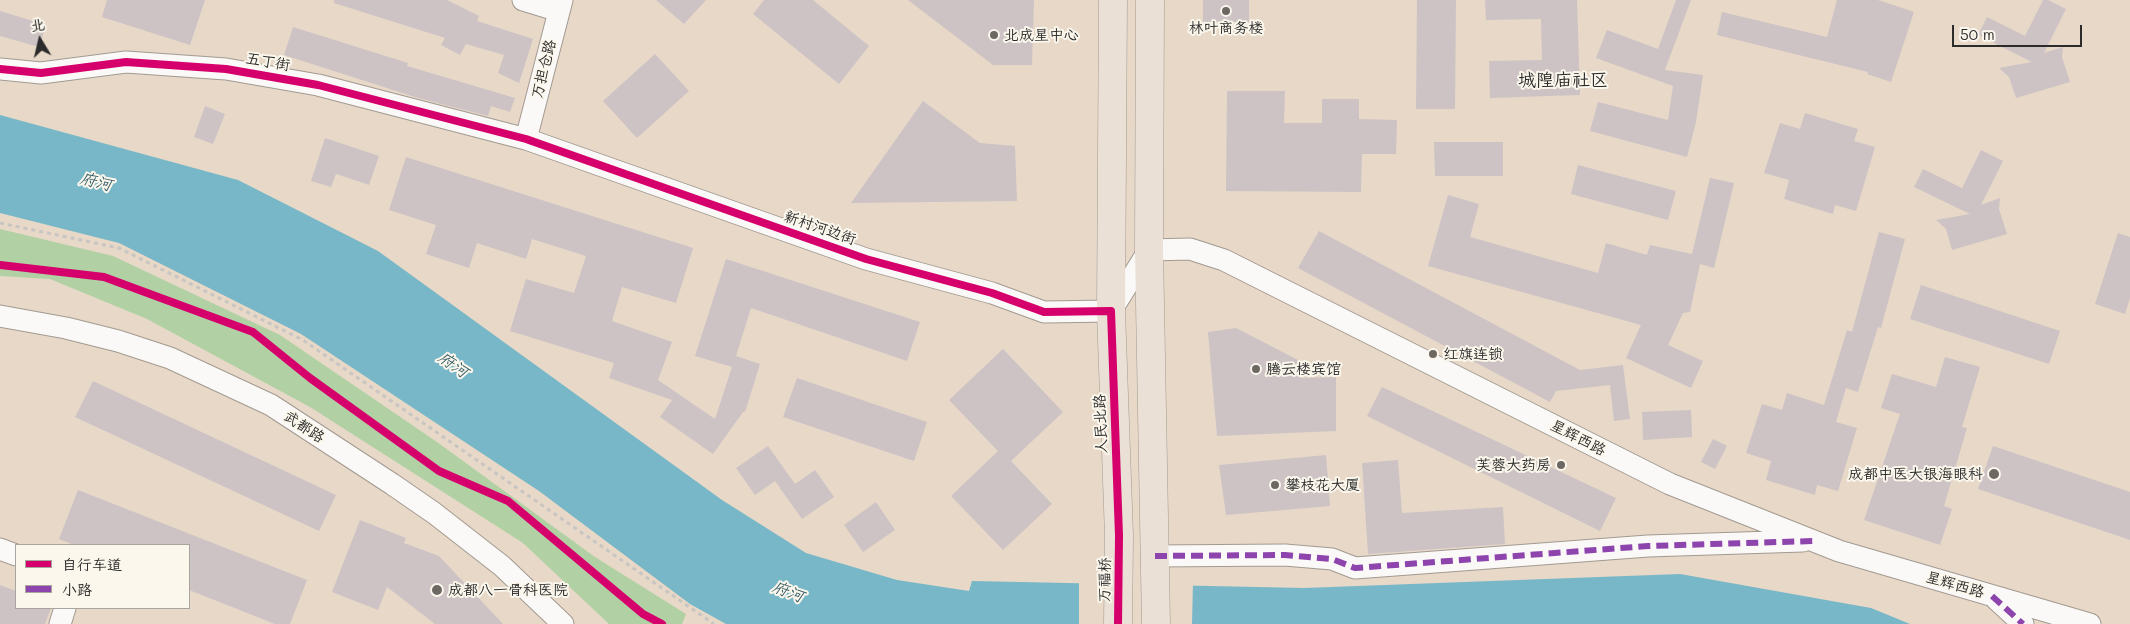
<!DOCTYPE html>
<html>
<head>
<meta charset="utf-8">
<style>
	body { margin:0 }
	#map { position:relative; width:2130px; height:624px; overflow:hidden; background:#e7d8c8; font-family:Mali,"LXGW WenKai TC",sans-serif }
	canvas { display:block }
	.legend { position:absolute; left:15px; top:544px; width:175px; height:65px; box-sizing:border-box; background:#fbf7ec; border:1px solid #a8a59f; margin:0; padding:6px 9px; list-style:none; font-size:15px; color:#2b2b2b }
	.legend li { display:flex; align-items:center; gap:10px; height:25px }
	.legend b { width:25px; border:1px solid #a8a59f }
	.north { position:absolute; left:15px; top:15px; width:50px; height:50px; -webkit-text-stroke:4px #fbf7ec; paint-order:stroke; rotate:351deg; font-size:14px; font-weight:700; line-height:20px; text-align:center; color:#2b2b2b }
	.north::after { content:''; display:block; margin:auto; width:18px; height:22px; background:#2b2b2b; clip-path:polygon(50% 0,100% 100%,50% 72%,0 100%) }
	.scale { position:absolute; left:1952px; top:25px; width:130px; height:22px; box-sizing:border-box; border:2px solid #2b2b2b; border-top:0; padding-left:6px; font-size:15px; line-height:18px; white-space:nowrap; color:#2b2b2b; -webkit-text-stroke:4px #fbf7ec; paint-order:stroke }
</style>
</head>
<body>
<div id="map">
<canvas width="2130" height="624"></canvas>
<ul class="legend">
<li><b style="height:6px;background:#d6006c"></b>自行车道</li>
<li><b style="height:6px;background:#8e44ad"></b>小路</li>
</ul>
<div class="north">北</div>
<div class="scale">50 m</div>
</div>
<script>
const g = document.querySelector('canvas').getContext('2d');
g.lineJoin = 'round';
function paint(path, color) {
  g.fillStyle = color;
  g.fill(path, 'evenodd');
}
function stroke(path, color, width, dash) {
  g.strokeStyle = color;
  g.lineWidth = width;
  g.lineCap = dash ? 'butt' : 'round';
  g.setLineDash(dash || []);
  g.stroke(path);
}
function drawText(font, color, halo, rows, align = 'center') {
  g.font = font + ' Mali,"LXGW WenKai TC",sans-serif';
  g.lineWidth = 4;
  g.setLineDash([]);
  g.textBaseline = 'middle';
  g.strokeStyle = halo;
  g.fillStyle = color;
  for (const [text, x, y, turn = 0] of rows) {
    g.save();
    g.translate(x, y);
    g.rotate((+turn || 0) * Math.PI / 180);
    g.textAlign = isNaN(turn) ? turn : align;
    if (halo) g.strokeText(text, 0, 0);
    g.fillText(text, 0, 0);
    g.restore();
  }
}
const green = new Path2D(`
	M 0,229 L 113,256 L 280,335 L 437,442 L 595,557 L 686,614 L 682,624 L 609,624 L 523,543 L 310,407 L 147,319 L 50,279 L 0,276 Z`);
const water = new Path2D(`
	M 0,115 L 238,180 L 378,251 L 722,500 L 806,553 L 897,580 L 969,591 L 972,581 L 1304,588 L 1680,574 L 1871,608 L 1910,624 L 726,624 L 690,604 L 539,491 L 301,334 L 119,243 L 0,213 Z`);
const pier = new Path2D(`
	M 1079,581 L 1193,583 L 1192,624 L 1079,624 Z`);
const building = new Path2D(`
	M 107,0 L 205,0 L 190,45 L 102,17 Z
	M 334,0 L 447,0 L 479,16 L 477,21 L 533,39 L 519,83 L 498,73 L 504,55 L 466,44 L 460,55 L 441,45 L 445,38 L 334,3 Z
	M 656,0 L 706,0 L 684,24 Z
	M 764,0 L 813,0 L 869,46 L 839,84 L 753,14 Z
	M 908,0 L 1034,0 L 1032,65 L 993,65 Z
	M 1203,0 L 1249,0 L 1249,22 L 1203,22 Z
	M 1417,0 L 1456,0 L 1455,109 L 1416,109 Z
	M 1485,0 L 1577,0 L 1580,95 L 1490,98 L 1489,61 L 1542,60 L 1541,19 L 1486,20 Z
	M 1676,0 L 1691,0 L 1665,70 L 1703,75 L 1696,122 L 1687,157 L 1590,131 L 1598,102 L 1668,120 L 1673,86 L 1596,58 L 1607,30 L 1658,49 Z
	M 1837,0 L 1878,0 L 1914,12 L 1891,82 L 1867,74 L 1868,72 L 1717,35 L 1722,12 L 1827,37 Z
	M 2043,0 L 2048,0 L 2066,9 L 2044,53 L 2063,47 L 2062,57 L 2070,82 L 2016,98 L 2009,77 L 1999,68 L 2032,62 L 1978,35 L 1987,17 L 2025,36 Z
	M 0,11 L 46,25 L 39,47 L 0,36 Z
	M 293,27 L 408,63 L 407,66 L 515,98 L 510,112 L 491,106 L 488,116 L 418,98 L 284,55 Z
	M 655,54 L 689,91 L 637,138 L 603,101 Z
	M 1227,91 L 1285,91 L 1284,123 L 1322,123 L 1322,99 L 1359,99 L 1359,119 L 1397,120 L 1396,154 L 1362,154 L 1361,192 L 1226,191 Z
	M 923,101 L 980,143 L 1015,146 L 1017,201 L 851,203 Z
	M 205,106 L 225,114 L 213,144 L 194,137 Z
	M 1805,113 L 1858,129 L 1854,141 L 1875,147 L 1856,211 L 1835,205 L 1833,214 L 1784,199 L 1789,180 L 1764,173 L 1780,123 L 1800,129 Z
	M 325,138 L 379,156 L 369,185 L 336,174 L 331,187 L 311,181 Z
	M 1434,142 L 1503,142 L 1503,176 L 1435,176 Z
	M 1981,150 L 2003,161 L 1981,205 L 2000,198 L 1999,209 L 2007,234 L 1952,250 L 1946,229 L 1936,220 L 1970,214 L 1914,187 L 1923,169 L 1962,188 Z
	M 406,157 L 693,248 L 676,303 L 622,287 L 612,321 L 672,342 L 658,380 L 715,419 L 732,367 L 695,356 L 726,259 L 920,322 L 907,361 L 751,308 L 736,356 L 760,364 L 745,412 L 743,412 L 713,454 L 660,417 L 672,400 L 609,378 L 614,363 L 510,331 L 526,279 L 574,293 L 586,256 L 532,239 L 526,259 L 477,243 L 469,268 L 426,254 L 436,225 L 389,210 Z
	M 1578,165 L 1676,191 L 1668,220 L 1571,194 Z
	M 1710,178 L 1734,183 L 1714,268 L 1700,264 L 1690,312 L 1683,313 L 1668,345 L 1703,361 L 1691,388 L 1626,358 L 1641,325 L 1428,266 L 1448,195 L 1479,204 L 1470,237 L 1598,273 L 1606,243 L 1647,255 L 1650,245 L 1692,254 Z
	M 1319,231 L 1580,370 L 1623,365 L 1630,419 L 1614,421 L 1610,385 L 1556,391 L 1550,402 L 1298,268 Z
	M 1879,232 L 1905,239 L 1881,328 L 1878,327 L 1858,392 L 1846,388 L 1836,422 L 1857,428 L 1838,491 L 1817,485 L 1815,495 L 1766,480 L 1771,461 L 1746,453 L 1762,404 L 1782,410 L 1787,393 L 1824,405 L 1847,330 L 1852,332 Z
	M 2118,233 L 2130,237 L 2130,298 L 2125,314 L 2095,304 Z
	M 1921,285 L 2060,331 L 2049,364 L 1910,319 Z
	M 1236,328 L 1300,361 L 1300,378 L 1336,377 L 1336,431 L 1217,436 L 1208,332 Z
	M 1003,349 L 1063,412 L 1011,461 L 1052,504 L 1003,550 L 951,496 L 998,451 L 949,400 Z
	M 1945,357 L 1980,367 L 1962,427 L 1967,428 L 1944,506 L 1952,509 L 1940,545 L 1864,520 L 1900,414 L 1881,408 L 1892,374 L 1936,387 Z
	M 797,378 L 927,422 L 914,461 L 783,417 Z
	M 93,381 L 336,495 L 319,531 L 75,417 Z
	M 1382,387 L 1616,498 L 1600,531 L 1367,416 Z
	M 1691,410 L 1692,437 L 1643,440 L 1642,412 Z
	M 1713,439 L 1727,446 L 1715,469 L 1701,462 Z
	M 768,446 L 795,484 L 815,470 L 834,497 L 802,519 L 775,481 L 755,495 L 736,468 Z
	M 1993,446 L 2130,492 L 2130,540 L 1978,489 Z
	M 1326,455 L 1330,506 L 1226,515 L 1219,465 Z
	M 1398,460 L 1402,513 L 1503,507 L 1505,544 L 1368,554 L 1362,463 Z
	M 78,490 L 307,580 L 290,624 L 275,624 L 189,590 L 189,545 L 74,545 L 59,539 Z
	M 876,502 L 895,530 L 863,552 L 844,525 Z
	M 360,520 L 406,538 L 404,543 L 439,556 L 503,624 L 435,624 L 387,587 L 378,610 L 332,592 Z
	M 0,585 L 16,591 L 16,608 L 51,608 L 45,624 L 0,624 Z`);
const path = new Path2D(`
	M 0,223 L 119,248 L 303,340 L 714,624`);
const minor = new Path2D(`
	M 523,0 L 559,11
	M 0,69 L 41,73 L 126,62 L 226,69 L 318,85 L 526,139 L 866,259 L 992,293 L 1044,312 L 1111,311 L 1149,250 L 1190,249 L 1224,260 L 1670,484 L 1839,551 L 2090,624
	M 526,139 L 562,0
	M 0,316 L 66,328 L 118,341 L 170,358 L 271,405 L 392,484 L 434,513 L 502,566 L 563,624
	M 0,549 L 16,555
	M 1155,556 L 1285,555 L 1332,559 L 1355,568 L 1648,546 L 1803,541
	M 1996,599 L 2023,624
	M 60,624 L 65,608`);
const major = new Path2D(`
	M 1113,0 L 1111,311 L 1119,536 L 1118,624
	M 1150,0 L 1149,250 L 1156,624`);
const quiet = new Path2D(`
	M 1155,556 L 1285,555 L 1332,559 L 1355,568 L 1648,546 L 1813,541
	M 1992,596 L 2023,624`);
const cycleway = new Path2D(`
	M 0,69 L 41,73 L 126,62 L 226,69 L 318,85 L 526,139 L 866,259 L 992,293 L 1044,312 L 1111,311 L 1119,536 L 1118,624
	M 0,265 L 104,277 L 253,332 L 310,378 L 439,471 L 508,501 L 643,614 L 662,624`);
const markers = [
	[1226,11,5,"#6d6862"],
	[994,35,5,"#6d6862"],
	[1433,354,5,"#6d6862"],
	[1256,369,5,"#6d6862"],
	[1561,465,5,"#6d6862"],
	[1994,474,6,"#6d6862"],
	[1275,485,5,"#6d6862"],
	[437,590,6,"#6d6862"]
];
const poiNames = [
	["林叶商务楼",1226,28,"center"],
	["北成星中心",1004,35],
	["红旗连锁",1443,354],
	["腾云楼宾馆",1266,369],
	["芙蓉大药房",1551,465,"right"],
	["成都中医大银海眼科",1983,474,"right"],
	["攀枝花大厦",1285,485],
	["成都八一骨科医院",448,590]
];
const streetNames = [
	["五丁街",268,62,10],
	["万担仓路",544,69,-76],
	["新村河边街",820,228,19],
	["人民北路",1101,424,-92],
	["武都路",304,427,33],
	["星辉西路",1578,438,27],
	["万福桥",1105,580,-89],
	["星辉西路",1955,585,16]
];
const waterNames = [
	["府河",96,182,14],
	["府河",453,365,35],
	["府河",788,592,21]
];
const quarterNames = [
	["城隍庙社区",1563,80]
];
paint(green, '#b1d1a4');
paint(water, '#78b7c7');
paint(pier, '#e7d8c8');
paint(building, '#cdc3c5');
stroke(minor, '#a29a91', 23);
stroke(major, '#a29a91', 29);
stroke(path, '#c8c5c2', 3, [4, 4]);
stroke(minor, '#fbf9f7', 21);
stroke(major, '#eae0d5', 28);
stroke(quiet, '#8e44ad', 6, [12, 6]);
stroke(cycleway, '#d6006c', 8);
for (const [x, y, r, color] of markers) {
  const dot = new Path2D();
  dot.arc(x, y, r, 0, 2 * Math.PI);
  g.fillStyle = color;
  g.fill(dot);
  stroke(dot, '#fbf7ec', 2);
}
drawText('15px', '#2b2b2b', '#fbf7ec', poiNames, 'left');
drawText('15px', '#2b2b2b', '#fbf7ec', streetNames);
drawText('italic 16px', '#375d69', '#fbf7ec', waterNames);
drawText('18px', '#2b2b2b', '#fbf7ec', quarterNames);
</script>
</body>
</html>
